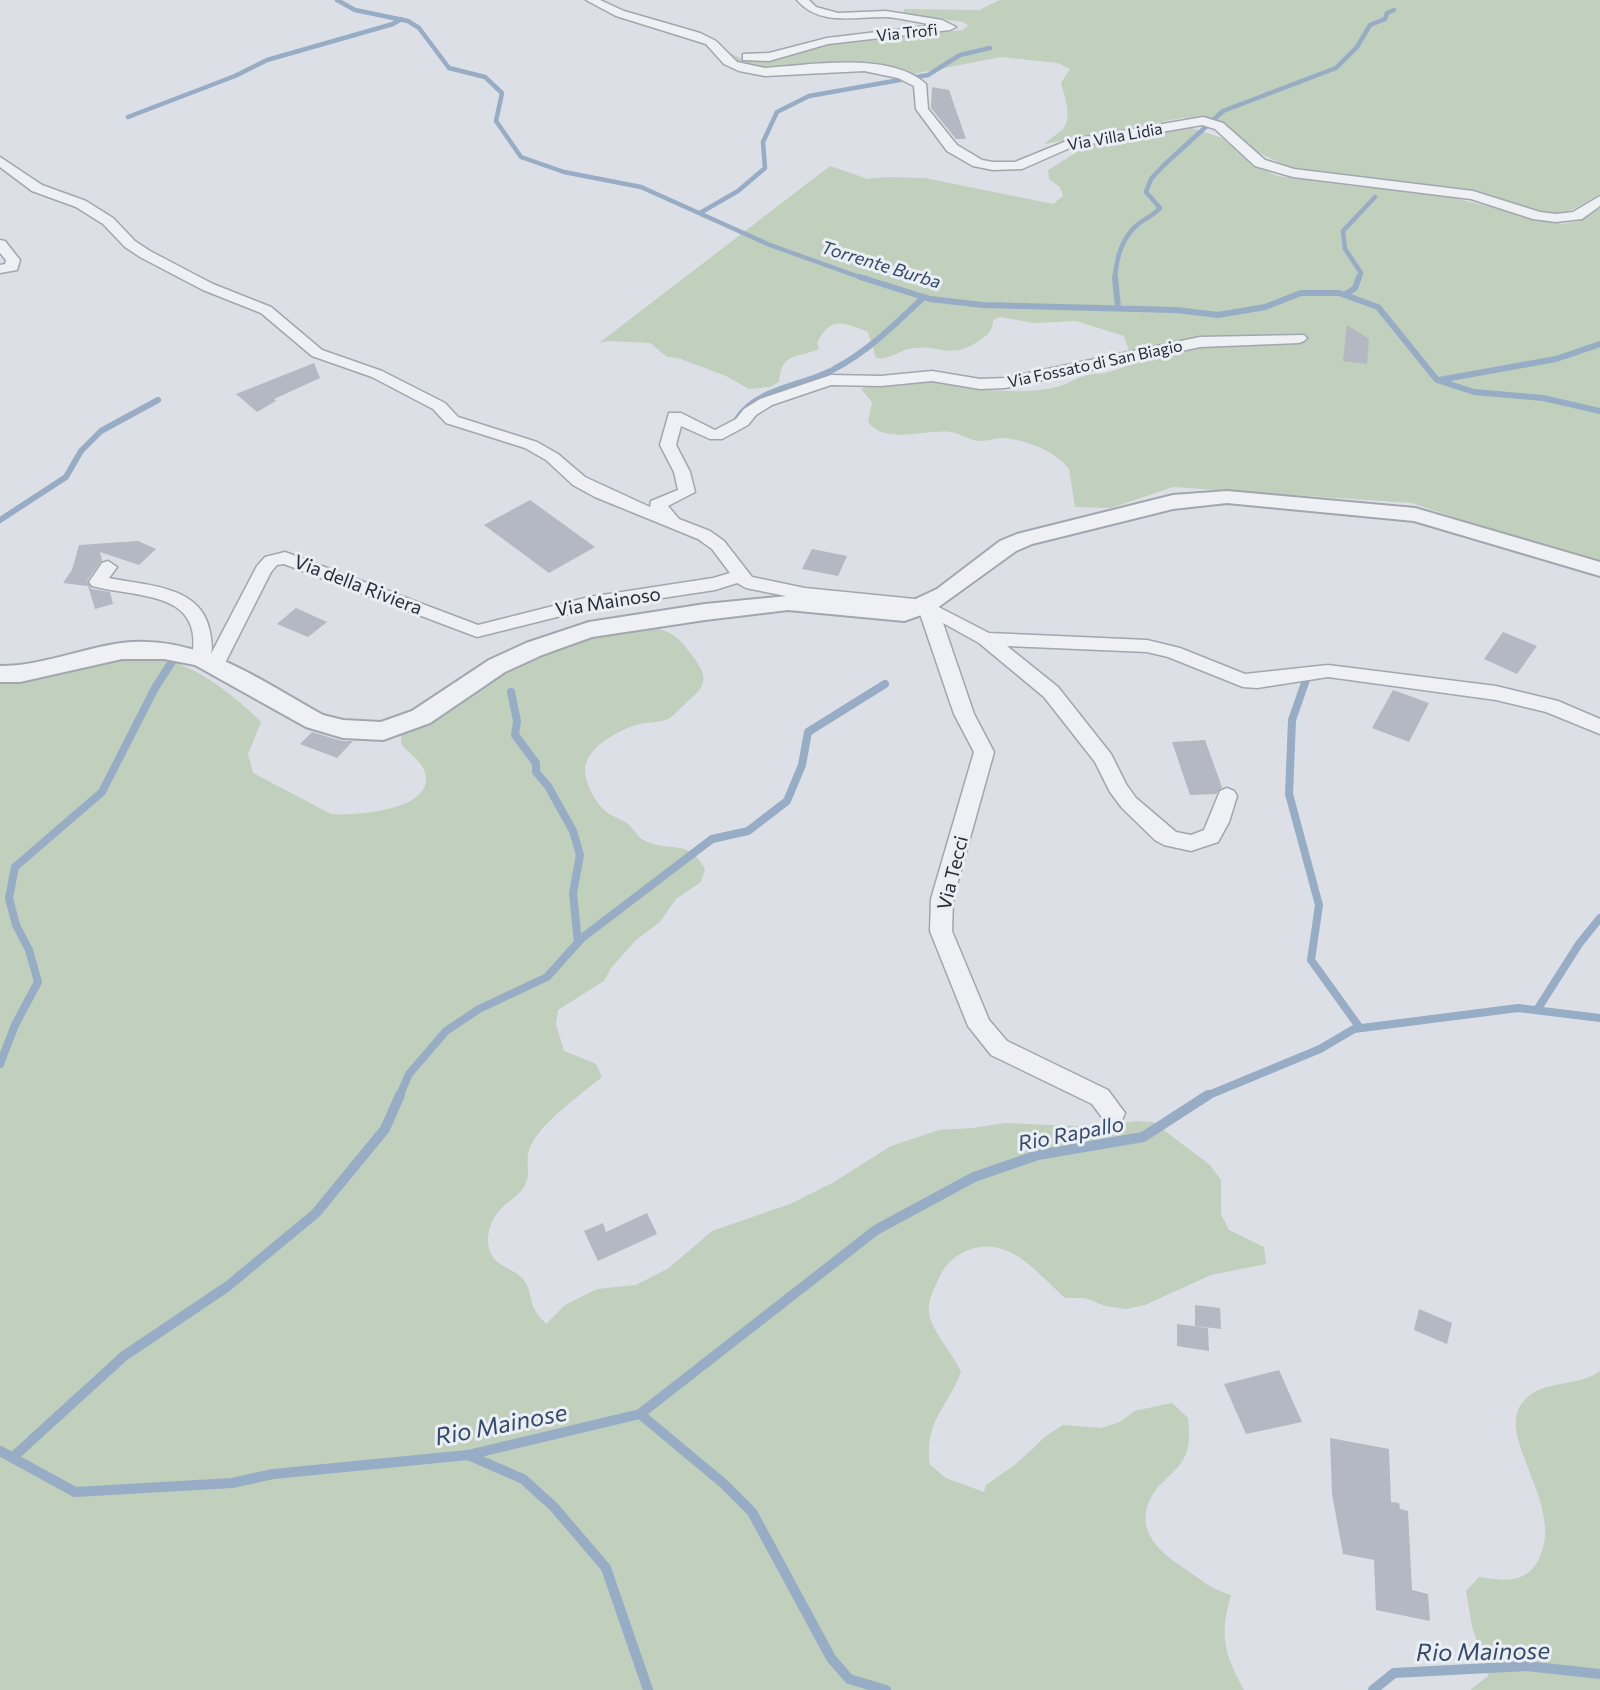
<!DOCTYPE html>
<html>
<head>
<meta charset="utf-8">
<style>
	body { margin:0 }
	canvas { display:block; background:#dcdfe5 }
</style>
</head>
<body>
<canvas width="1600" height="1690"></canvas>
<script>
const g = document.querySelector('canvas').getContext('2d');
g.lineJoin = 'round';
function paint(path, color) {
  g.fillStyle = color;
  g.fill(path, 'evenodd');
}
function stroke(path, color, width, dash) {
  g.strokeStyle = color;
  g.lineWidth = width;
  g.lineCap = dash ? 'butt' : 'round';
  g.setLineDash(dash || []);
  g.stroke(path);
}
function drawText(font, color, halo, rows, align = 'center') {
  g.font = font + ' Commissioner,sans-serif';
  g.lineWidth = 6;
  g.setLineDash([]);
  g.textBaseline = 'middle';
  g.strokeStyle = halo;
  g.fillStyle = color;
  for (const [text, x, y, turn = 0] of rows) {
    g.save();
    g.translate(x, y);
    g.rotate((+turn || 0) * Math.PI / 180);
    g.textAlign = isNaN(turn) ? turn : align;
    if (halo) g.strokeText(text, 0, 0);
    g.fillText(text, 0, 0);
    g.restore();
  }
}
const green = new Path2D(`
	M 1000,0 L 1600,0 L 1600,194 L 1574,209 L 1558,214 L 1536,211 L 1456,188 L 1293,170 L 1256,151 L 1226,125 L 1201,117 L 1182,118 L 1045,144 C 1050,138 1058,134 1063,129 C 1073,118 1064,95 1061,83 L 1070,69 L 1058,63 L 1001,57 L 913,74 L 867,63 L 765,68 L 741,63 L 733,58 L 732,54 L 744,60 L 760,62 L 816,46 L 963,30 L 968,25 L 963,22 L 903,14 L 904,9 L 979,10 Z
	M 1189,127 L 1222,138 L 1254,166 L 1278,176 L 1360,187 L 1424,191 L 1562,224 L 1579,221 L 1600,208 L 1600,562 L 1515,538 L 1412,503 L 1173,487 L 1111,508 L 1075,507 L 1069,469 C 1056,451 1024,439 1002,438 C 995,438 988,441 981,441 C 970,441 960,433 950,432 C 926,429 885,445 868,422 L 872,402 L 861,389 C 901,372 949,386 990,390 C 1011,392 1039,392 1060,386 C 1068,384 1076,378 1084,376 C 1103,372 1106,375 1126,366 L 1130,354 L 1124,336 L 1076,321 L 1033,323 L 1001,317 L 993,320 C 993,328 989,334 983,338 C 950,362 943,344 913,348 C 899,350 891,360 876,358 L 868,332 C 844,322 830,316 817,343 L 819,349 C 796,359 782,351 779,382 L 770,387 L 749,389 L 726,376 L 678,358 L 667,357 L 650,343 L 609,341 L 599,343 L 830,166 L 868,179 L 886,177 L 925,178 L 1053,204 L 1063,196 L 1060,187 L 1049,179 L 1048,170 L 1085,147 Z
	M 648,627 C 673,630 680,639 694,658 C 712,682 702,689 684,705 C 679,709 673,717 668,719 C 659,723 646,722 636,725 C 617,731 583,749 585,773 C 587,787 598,807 609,814 C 616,818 622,819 628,824 C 635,830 637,838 647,842 C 673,852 689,839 705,869 L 701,882 L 676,899 L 660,922 L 636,940 L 611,968 L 604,981 L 558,1010 L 556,1024 L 564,1051 L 596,1064 L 602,1077 C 582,1094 533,1127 528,1154 C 526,1164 531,1174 525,1185 C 519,1197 507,1201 499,1211 C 488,1223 483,1246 495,1260 C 503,1267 514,1270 522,1278 C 532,1288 529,1301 536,1312 C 538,1316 543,1320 546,1324 L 565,1305 L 597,1289 L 636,1285 L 669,1268 L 712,1231 L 790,1204 L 834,1182 L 891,1146 L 939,1130 L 972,1128 L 1005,1123 L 1099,1127 L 1136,1121 L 1153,1122 L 1210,1165 L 1221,1180 L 1221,1214 L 1229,1230 L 1264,1247 L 1266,1264 L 1211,1275 L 1145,1305 L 1126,1309 L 1105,1306 L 1085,1298 L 1065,1298 C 1037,1273 1008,1233 966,1251 C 955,1256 945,1264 940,1276 C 933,1291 925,1304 931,1321 C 938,1339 953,1354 961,1372 C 947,1409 924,1421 930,1465 L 946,1478 L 984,1492 L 986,1485 L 1016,1464 L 1046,1436 L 1063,1425 L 1101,1428 L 1120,1422 L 1134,1411 L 1172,1403 L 1188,1418 C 1189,1431 1191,1447 1183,1460 C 1177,1470 1166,1478 1158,1487 C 1132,1520 1150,1546 1181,1566 C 1201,1579 1206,1587 1231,1595 C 1219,1636 1224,1653 1244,1690 L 0,1690 L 0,680 C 53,677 109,654 161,660 C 195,663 238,699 261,722 L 248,754 L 253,773 L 331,814 C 353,816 427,811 426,779 C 426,763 410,755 401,744 L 402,733 L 417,727 L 474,686 L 563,641 Z
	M 1600,1371 L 1600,1690 L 1470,1690 L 1488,1676 L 1472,1626 L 1466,1591 L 1479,1577 C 1504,1581 1526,1584 1539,1559 C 1565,1509 1501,1443 1519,1408 C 1535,1377 1577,1389 1600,1371 Z`);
const streamFar3 = new Path2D(`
	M 337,0 L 355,10 L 408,21 L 419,28 L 449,68 L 485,77 L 502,93 L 496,121 L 521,157 L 564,172 L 641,187 L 770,245 L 865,279
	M 128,117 L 235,76 L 267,60 L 393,24 L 401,19
	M 700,213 L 738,191 L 765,168 L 763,142 L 777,112 L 809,96 L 928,75 L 960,55 L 990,48
	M 1115,279 C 1116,259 1121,239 1137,225 C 1144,219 1153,216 1160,208 L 1146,192 L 1151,179 L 1163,166 L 1223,111 L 1336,68 L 1357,47 L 1370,25 L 1385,19 L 1387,13 L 1394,10
	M 1359,279 L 1361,273 L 1345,249 L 1343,231 L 1375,197`);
const streamFar2 = new Path2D(`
	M 860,277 L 930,299 L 983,305 L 1176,310 L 1218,315 L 1265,307 L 1301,293 L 1339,293 L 1378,307 L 1437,380 L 1474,392 L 1543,398 L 1600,411
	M 1115,277 L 1118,307
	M 1345,295 L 1355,288 L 1359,277
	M 1439,380 L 1556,359 L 1600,344
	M 737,419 C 757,387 806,386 836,368 C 870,350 896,323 924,297
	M 0,520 L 66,477 L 81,451 L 101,431 L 158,400`);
const streamFar1 = new Path2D(`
	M 1307,677 L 1292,720 L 1289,794 L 1319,905 L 1311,960 L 1360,1028
	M 511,692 L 517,721 L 515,735 L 536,763 L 536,772 L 548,786 L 573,831 L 580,855 L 573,893 L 578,943
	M 1537,1010 L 1579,944 L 1600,918
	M 0,1064 L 15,1025 L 38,982 L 29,950 L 16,925 L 9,898 L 15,867 L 102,792 L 155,688 L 173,660
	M 399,1097 L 409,1074 L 446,1031 L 479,1009 L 547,977 L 582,938 L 712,839 L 748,831 L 787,801 L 802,765 L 808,732 L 885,684
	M 1204,1097 L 1320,1049 L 1354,1029 L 1518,1008 L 1600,1018`);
const stream = new Path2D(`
	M 640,1414 L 876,1230 L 974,1177 L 1038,1155 L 1143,1137 L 1208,1095
	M 0,1451 L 75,1492 L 232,1483 L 273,1474 L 468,1455 L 640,1414 L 724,1484 L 752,1512 L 831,1658 L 849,1679 L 886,1690
	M 468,1455 L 523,1479 L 554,1507 L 606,1568 L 648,1690
	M 12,1458 L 124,1356 L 228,1286 L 316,1213 L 385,1129 L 400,1095
	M 1373,1690 L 1394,1673 L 1527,1666 L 1600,1674`);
const building = new Path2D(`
	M 932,87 L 949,90 L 966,139 L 956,139 L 931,108 Z
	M 1347,325 L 1369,339 L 1367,364 L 1343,361 Z
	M 314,363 L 320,378 L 274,399 L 276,401 L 257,412 L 236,394 Z
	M 530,500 L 595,547 L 549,573 L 484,525 Z
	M 138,541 L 156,549 L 139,565 L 100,552 L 102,560 L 87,581 L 91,589 L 110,592 L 113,604 L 95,609 L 88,586 L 63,583 L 72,570 L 79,545 Z
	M 812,549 L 847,556 L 838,576 L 802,569 Z
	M 296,608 L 327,622 L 308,637 L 277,624 Z
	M 1503,632 L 1537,646 L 1517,674 L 1484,659 Z
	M 1393,690 L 1429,703 L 1409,742 L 1372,728 Z
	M 312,732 L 342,741 L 353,741 L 337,758 L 300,744 Z
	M 1205,740 L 1222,787 L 1216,794 L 1190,795 L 1172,742 Z
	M 647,1213 L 657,1234 L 598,1261 L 584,1231 L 603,1223 L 606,1232 Z
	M 1195,1305 L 1220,1308 L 1221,1329 L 1195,1326 Z
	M 1419,1309 L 1452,1323 L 1447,1344 L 1414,1330 Z
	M 1177,1324 L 1208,1328 L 1209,1351 L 1177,1346 Z
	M 1279,1370 L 1302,1422 L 1246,1434 L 1224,1384 Z
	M 1330,1438 L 1389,1449 L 1391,1502 L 1399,1503 L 1400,1509 L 1408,1511 L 1412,1590 L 1428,1594 L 1430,1621 L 1376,1610 L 1374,1560 L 1343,1554 L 1332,1494 Z`);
const minor = new Path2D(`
	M 586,0 L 600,0 L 624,11 L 700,33 L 716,41 L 737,62 L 765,68 C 810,65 890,51 926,84 L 928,109 L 957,145 L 982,160 L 993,162 L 1015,162 L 1069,140 L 1203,117 L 1223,123 L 1265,160 L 1294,169 L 1473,191 L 1540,212 L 1556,214 L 1573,212 L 1600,196 L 1600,206 L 1582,219 L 1556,222 L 1533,219 L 1471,199 L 1293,177 L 1255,166 L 1215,129 L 1202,125 L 1072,147 L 1022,169 L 993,170 L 973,166 L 947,151 L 916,109 L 914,86 L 898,78 L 864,71 L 765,76 L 739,71 L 724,64 L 706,44 L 616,16 Z
	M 797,0 L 809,0 L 816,7 L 838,13 L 886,11 L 942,20 L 956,27 L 950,30 L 828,44 L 769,61 L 743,60 L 743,54 L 769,53 L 827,38 L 935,25 C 919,23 902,18 886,17 C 855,16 820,27 797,0 Z
	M 0,157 L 42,185 L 86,201 L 113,218 L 135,241 L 150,251 L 213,284 L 271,307 L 322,350 L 382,371 L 445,403 L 458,417 L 537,442 L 558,454 L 585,477 L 650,507 L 651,501 L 678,490 L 674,472 L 660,445 L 669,413 L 681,413 L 715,430 L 736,419 L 744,409 L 760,399 L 831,375 L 881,376 L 932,371 L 980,379 L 1005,378 L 1200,337 L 1304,335 L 1307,338 L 1304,341 L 1299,343 L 1200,347 L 1005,388 L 980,389 L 932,381 L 881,386 L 831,385 L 772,405 L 756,415 L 748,425 L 722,439 L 710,439 L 681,426 L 676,445 L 690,472 L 695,492 L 668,506 L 679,519 L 710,531 L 724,541 L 752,577 L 805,588 L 925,600 L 989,633 L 1147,640 L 1180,648 L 1245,674 L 1328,665 L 1496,686 L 1558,701 L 1600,719 L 1600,734 L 1546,712 L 1496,700 L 1328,677 L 1257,688 L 1243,687 L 1168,657 L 1147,652 L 1007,646 L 1058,687 L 1111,754 L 1126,784 L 1136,798 L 1176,832 L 1191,835 L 1204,830 L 1220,791 L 1227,788 L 1234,791 L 1237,796 L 1229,822 L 1218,842 L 1191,851 L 1164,845 L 1155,840 L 1122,808 L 1110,792 L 1095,762 L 1044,697 L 979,643 L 943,623 L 974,714 L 994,752 L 953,899 L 952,931 L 989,1020 L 1007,1041 L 1108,1090 L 1125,1113 L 1122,1120 L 1113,1123 L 1104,1120 L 1092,1104 L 991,1055 L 968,1026 L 930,931 L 931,899 L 974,752 L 954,714 L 919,611 L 805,600 L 746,588 L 737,583 L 715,590 L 589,609 L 477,637 L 284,564 L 277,565 L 271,572 L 224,665 L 222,670 L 208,670 L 207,663 L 194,663 L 192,658 C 205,590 137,598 92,586 L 89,582 L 102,563 L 108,561 L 117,567 L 109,578 C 147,586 202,585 210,632 C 211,639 213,646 211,654 L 257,566 L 265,557 L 285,552 L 478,625 L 589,597 L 713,578 L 730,573 L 712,549 L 698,539 L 595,497 L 573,485 L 546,460 L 525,448 L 446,423 L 433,409 L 372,377 L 312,356 L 261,313 L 203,290 L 140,257 L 125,247 L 103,224 L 76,207 L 32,191 L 0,167 Z
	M 0,240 L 5,241 L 20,260 L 17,270 L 0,273 L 0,265 L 5,264 L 6,260 L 0,253 Z`);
const tertiary = new Path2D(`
	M 1227,491 L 1415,508 L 1600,562 L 1600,576 L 1414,521 L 1227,503 L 1173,509 L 1032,544 L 1016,551 L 933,611 L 904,621 L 788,610 L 705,620 L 592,637 L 542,655 L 505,672 L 430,723 L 383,740 L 343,738 L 306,727 L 195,665 L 164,659 L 122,659 L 20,682 L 0,682 L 0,666 C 41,666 80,649 121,643 C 197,633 260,680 323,715 L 343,720 L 381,722 L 412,711 L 489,660 L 526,643 L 589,622 L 705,604 L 788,596 L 903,605 L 937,589 L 1000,541 L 1017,534 L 1173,495 Z`);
const farStreetnames = [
	["Via Trofi",907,33,-6],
	["Via Villa Lidia",1115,137,-10],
	["Via Fossato di San Biagio",1095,364,-12]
];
const farWaternames = [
	["Torrente Burba",881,265,17]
];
const streetNames = [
	["Via della Riviera",358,585,21],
	["Via Mainoso",608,602,-9],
	["Via Tecci",953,873,-76]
];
const waterNames = [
	["Rio Rapallo",1071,1134,-11]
];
const nearWaternames = [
	["Rio Mainose",501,1425,-11],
	["Rio Mainose",1483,1652,-1]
];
paint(green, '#c1cfbd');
stroke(streamFar3, '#97acc5', 4.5);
stroke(streamFar2, '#97acc5', 6);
stroke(streamFar1, '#97acc5', 8);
stroke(stream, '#97acc5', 10);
paint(building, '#b3b8c2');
stroke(minor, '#a2a6af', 3);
stroke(tertiary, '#a2a6af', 4);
paint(minor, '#eef0f4');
paint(tertiary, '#eef0f4');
drawText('16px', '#262d3b', '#ebeef3', farStreetnames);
drawText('italic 18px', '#324b6d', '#ebeef3', farWaternames);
drawText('19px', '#262d3b', '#ebeef3', streetNames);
drawText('italic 21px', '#324b6d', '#ebeef3', waterNames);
drawText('italic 24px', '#324b6d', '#ebeef3', nearWaternames);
</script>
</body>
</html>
